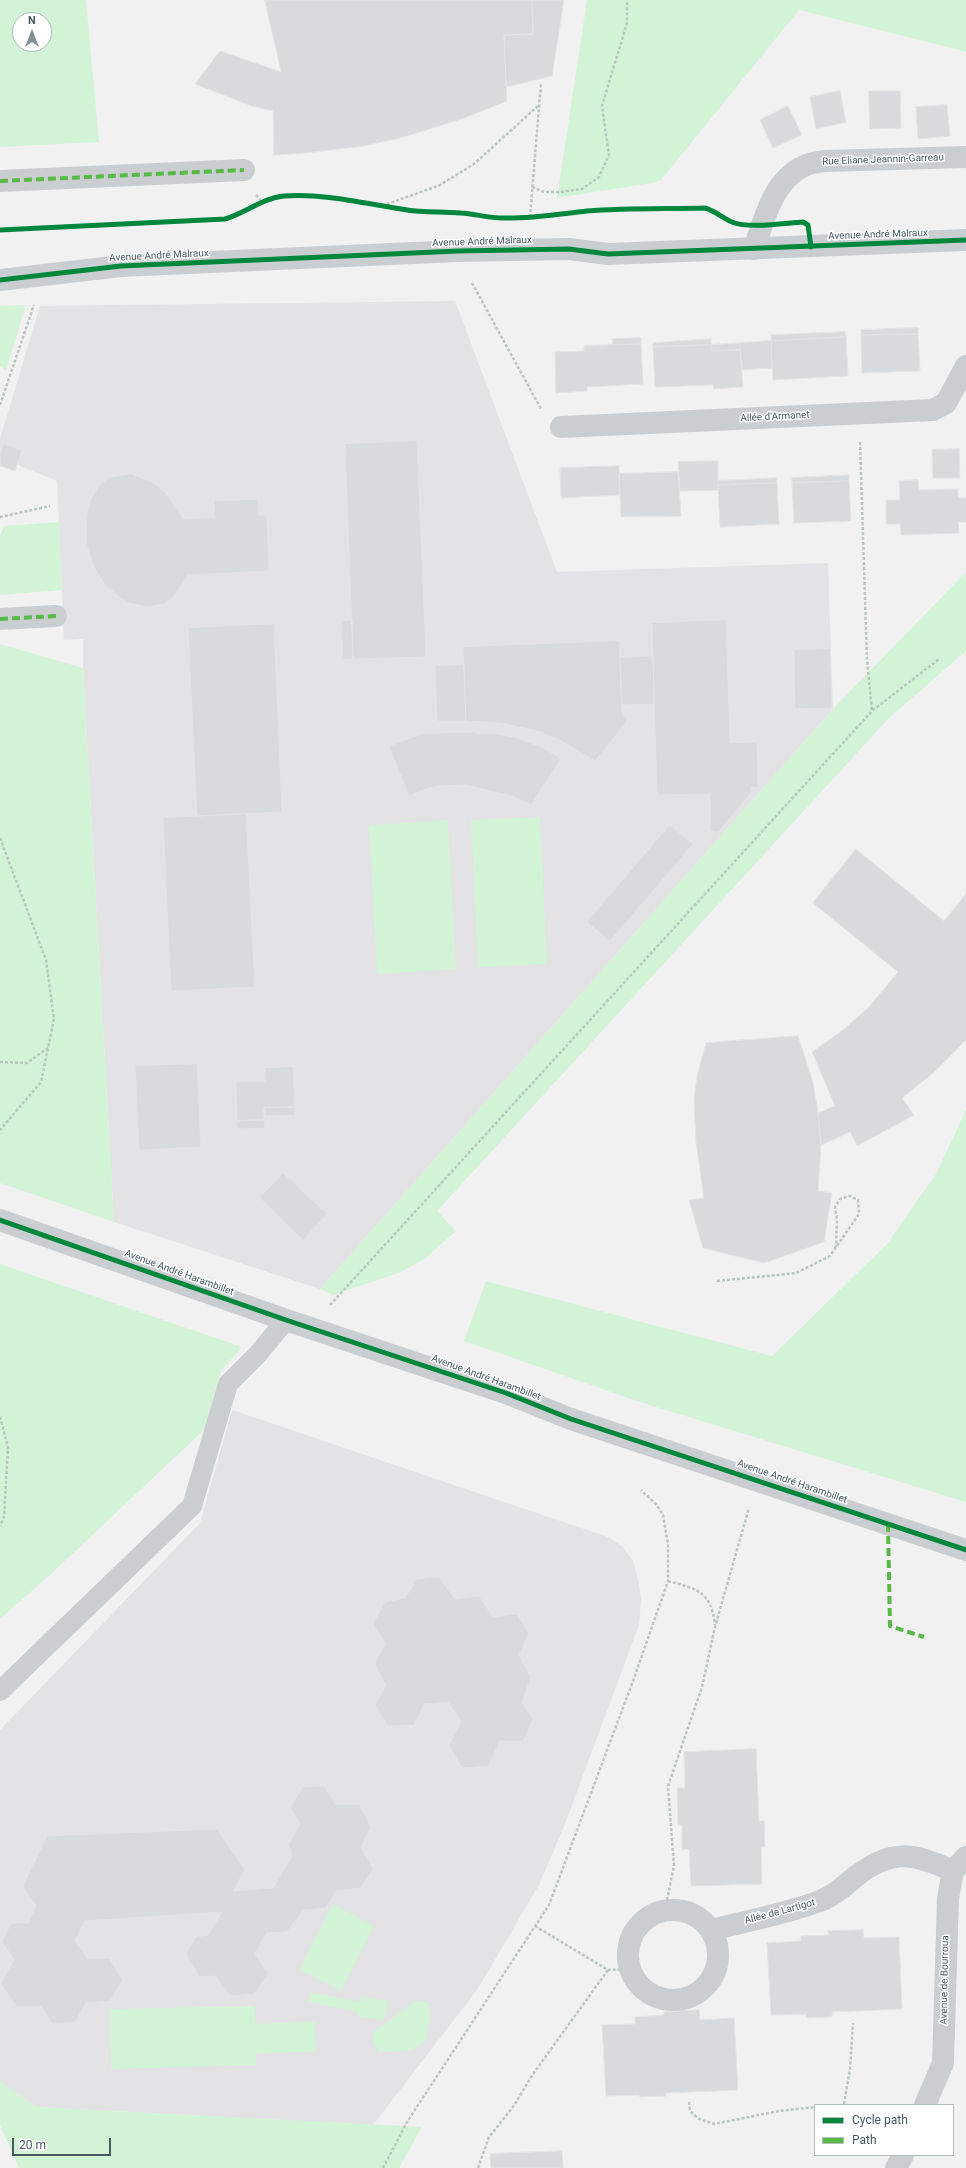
<!DOCTYPE html>
<html>
<head>
<meta charset="utf-8">
<style>
	body { margin:0 }
	#map { position:relative; width:966px; height:2168px; overflow:hidden; background:#f2f1f1; font-family:Roboto,sans-serif }
	canvas { display:block }
	.legend { position:absolute; left:814px; top:2104px; width:140px; height:52px; box-sizing:border-box; background:#fff; border:1px solid #b5bdbf; margin:0; padding:5px 7px; list-style:none; font-size:12px; color:#465a60 }
	.legend li { display:flex; align-items:center; gap:8px; height:20px }
	.legend b { width:20px; border:1px solid #b5bdbf }
	.north { position:absolute; left:12px; top:12px; width:40px; height:40px; box-sizing:border-box; background:#fff; border:1px solid #b5bdbf; border-radius:50%; rotate:0deg; font-size:11px; font-weight:700; line-height:16px; text-align:center; color:#465a60 }
	.north::after { content:''; display:block; margin:auto; width:14px; height:18px; background:#828f93; clip-path:polygon(50% 0,100% 100%,50% 72%,0 100%) }
	.scale { position:absolute; left:12px; top:2138px; width:99px; height:18px; box-sizing:border-box; border:2px solid #465a60; border-top:0; padding-left:5px; font-size:12px; line-height:14px; white-space:nowrap; color:#465a60; -webkit-text-stroke:3px #fff; paint-order:stroke }
</style>
</head>
<body>
<div id="map">
<canvas width="966" height="2168"></canvas>
<ul class="legend">
<li><b style="height:5px;background:#00873e"></b>Cycle path</li>
<li><b style="height:5px;background:#58b947"></b>Path</li>
</ul>
<div class="north">N</div>
<div class="scale">20 m</div>
</div>
<script>
const g = document.querySelector('canvas').getContext('2d');
g.lineJoin = 'round';
function paint(path, color) {
  g.fillStyle = color;
  g.fill(path, 'evenodd');
}
function stroke(path, color, width, dash) {
  g.strokeStyle = color;
  g.lineWidth = width;
  g.lineCap = dash ? 'butt' : 'round';
  g.setLineDash(dash || []);
  g.stroke(path);
}
function drawText(font, color, halo, rows, align = 'center') {
  g.font = font + ' Roboto,sans-serif';
  g.lineWidth = 3;
  g.setLineDash([]);
  g.textBaseline = 'middle';
  g.strokeStyle = halo;
  g.fillStyle = color;
  for (const [text, x, y, turn = 0] of rows) {
    g.save();
    g.translate(x, y);
    g.rotate((+turn || 0) * Math.PI / 180);
    g.textAlign = isNaN(turn) ? turn : align;
    if (halo) g.strokeText(text, 0, 0);
    g.fillText(text, 0, 0);
    g.restore();
  }
}
const education = new Path2D(`
	M 455,301 L 557,572 L 828,563 L 833,709 L 320,1289 L 114,1222 L 83,668 L 83,639 L 64,640 L 57,481 L 0,458 L 0,439 L 40,306 Z
	M 232,1410 L 608,1537 L 623,1547 L 633,1561 L 639,1583 L 641,1600 L 639,1625 L 565,1824 L 539,1885 L 477,1990 L 373,2125 L 37,2107 L 0,2082 L 0,1730 L 200,1523 Z`);
const green = new Path2D(`
	M 0,0 L 86,0 L 99,142 L 0,147 ZM 20,20 L 44,20 L 44,44 L 20,44 Z
	M 587,0 L 966,0 L 966,52 L 799,10 L 661,180 L 652,183 L 557,198 Z
	M 26,305 L 6,370 L 0,366 L 0,306 Z
	M 59,522 L 62,590 L 0,595 L 0,536 L 4,526 Z
	M 966,572 L 966,651 L 889,718 L 437,1211 L 456,1231 L 426,1258 L 401,1272 L 333,1295 L 320,1289 L 833,709 Z
	M 0,644 L 83,668 L 114,1222 L 0,1183 Z
	M 540,817 L 547,964 L 478,967 L 471,820 Z
	M 448,820 L 456,969 L 377,974 L 369,825 Z
	M 966,1110 L 966,1502 L 643,1403 L 464,1341 L 486,1281 L 772,1356 L 887,1244 L 936,1174 Z
	M 0,1264 L 242,1347 L 221,1371 L 204,1430 L 51,1574 L 0,1619 Z
	M 333,1904 L 374,1926 L 341,1991 L 299,1970 Z
	M 311,1992 L 360,2002 L 361,1996 L 388,2001 L 384,2021 L 357,2016 L 358,2012 L 309,2002 Z
	M 415,2001 L 427,2002 L 431,2014 L 425,2042 L 411,2051 L 379,2052 L 373,2042 L 373,2032 Z
	M 254,2006 L 255,2024 L 315,2021 L 316,2052 L 256,2053 L 256,2065 L 111,2069 L 109,2009 Z
	M 0,2082 L 37,2107 L 422,2127 L 399,2168 L 19,2168 L 0,2125 Z`);
const building = new Path2D(`
	M 265,0 L 532,0 L 533,34 L 504,35 L 507,101 L 464,118 L 404,137 L 364,146 L 306,153 L 274,155 L 273,111 L 252,106 L 195,84 L 220,51 L 281,72 Z
	M 532,0 L 564,0 L 552,76 L 506,87 L 504,35 L 533,34 Z
	M 840,91 L 846,122 L 816,129 L 810,97 Z
	M 869,91 L 900,91 L 901,128 L 870,129 Z
	M 947,105 L 950,136 L 918,139 L 916,107 Z
	M 788,106 L 802,135 L 773,148 L 760,120 Z
	M 918,328 L 918,334 L 861,335 L 861,330 Z
	M 845,332 L 846,337 L 771,341 L 771,335 Z
	M 918,334 L 920,371 L 862,373 L 861,335 Z
	M 846,337 L 848,376 L 773,380 L 771,341 Z
	M 641,338 L 641,344 L 613,345 L 612,339 Z
	M 711,339 L 711,345 L 653,347 L 653,343 Z
	M 771,341 L 772,368 L 742,370 L 740,343 Z
	M 740,343 L 740,350 L 712,351 L 711,345 Z
	M 641,344 L 643,384 L 587,387 L 587,391 L 556,393 L 555,352 L 584,351 L 584,346 Z
	M 711,345 L 712,351 L 740,350 L 743,387 L 714,389 L 713,385 L 655,387 L 653,347 Z
	M 417,441 L 426,657 L 353,659 L 345,444 Z
	M 4,444 L 22,450 L 15,471 L 0,466 L 0,455 Z
	M 959,449 L 960,478 L 933,478 L 932,450 Z
	M 718,461 L 718,490 L 680,491 L 678,462 Z
	M 619,466 L 620,495 L 561,498 L 560,468 Z
	M 678,472 L 681,516 L 621,517 L 619,474 Z
	M 132,474 L 153,483 L 165,492 L 183,519 L 215,517 L 214,501 L 258,499 L 259,515 L 267,515 L 269,571 L 187,575 L 182,585 L 172,598 L 164,604 L 147,607 L 129,603 L 118,596 L 104,583 L 94,567 L 86,543 L 87,514 L 91,499 L 100,484 L 110,477 Z
	M 849,475 L 849,481 L 792,483 L 792,478 Z
	M 776,478 L 777,483 L 718,485 L 718,481 Z
	M 918,480 L 919,490 L 958,489 L 958,498 L 966,498 L 966,522 L 958,522 L 959,533 L 901,535 L 900,524 L 886,524 L 886,500 L 900,500 L 899,481 Z
	M 849,481 L 851,521 L 794,523 L 792,483 Z
	M 777,483 L 779,524 L 720,527 L 718,485 Z
	M 352,620 L 353,659 L 343,659 L 341,621 Z
	M 726,620 L 730,743 L 757,742 L 758,787 L 751,787 L 752,792 L 718,832 L 710,831 L 710,794 L 657,795 L 652,623 Z
	M 274,624 L 282,812 L 197,816 L 188,628 Z
	M 619,641 L 622,714 L 627,721 L 595,761 L 558,739 L 541,732 L 502,723 L 466,721 L 463,647 Z
	M 830,649 L 832,708 L 795,709 L 794,650 Z
	M 653,656 L 654,704 L 622,705 L 620,658 Z
	M 464,665 L 466,721 L 437,721 L 435,666 Z
	M 476,732 L 476,734 L 494,733 L 517,738 L 541,747 L 561,758 L 531,805 L 513,796 L 467,785 L 439,786 L 422,790 L 409,796 L 389,746 L 421,734 Z
	M 246,814 L 255,987 L 171,991 L 163,818 Z
	M 670,825 L 693,844 L 610,941 L 587,922 Z
	M 856,849 L 944,921 L 966,894 L 966,1040 L 933,1073 L 902,1098 L 914,1115 L 857,1146 L 850,1132 L 821,1145 L 818,1113 L 835,1106 L 812,1052 L 843,1030 L 868,1008 L 898,972 L 813,903 Z
	M 798,1036 L 813,1082 L 818,1113 L 821,1145 L 818,1191 L 832,1193 L 824,1242 L 764,1263 L 703,1248 L 689,1200 L 704,1198 L 696,1142 L 694,1100 L 697,1076 L 706,1043 Z
	M 197,1064 L 201,1147 L 139,1150 L 135,1066 Z
	M 293,1067 L 295,1107 L 264,1108 L 264,1120 L 237,1121 L 236,1082 L 265,1081 L 265,1068 Z
	M 295,1107 L 295,1115 L 264,1116 L 264,1108 Z
	M 264,1120 L 265,1128 L 237,1129 L 237,1121 Z
	M 283,1173 L 327,1214 L 303,1240 L 260,1198 Z
	M 439,1577 L 455,1599 L 479,1596 L 493,1617 L 517,1614 L 529,1633 L 519,1655 L 531,1677 L 522,1702 L 533,1719 L 523,1741 L 500,1741 L 488,1766 L 462,1768 L 449,1745 L 461,1721 L 448,1702 L 424,1704 L 414,1725 L 388,1726 L 375,1705 L 386,1685 L 375,1664 L 385,1643 L 373,1623 L 385,1602 L 405,1598 L 417,1579 Z
	M 756,1749 L 759,1821 L 764,1821 L 765,1847 L 761,1847 L 762,1884 L 691,1886 L 689,1849 L 682,1850 L 682,1825 L 678,1825 L 677,1788 L 685,1788 L 684,1752 Z
	M 324,1786 L 335,1804 L 359,1804 L 371,1827 L 361,1847 L 373,1869 L 360,1888 L 336,1891 L 326,1908 L 303,1910 L 287,1932 L 266,1933 L 255,1954 L 268,1974 L 254,1994 L 230,1996 L 216,1976 L 199,1977 L 186,1954 L 196,1937 L 208,1935 L 222,1912 L 84,1921 L 75,1941 L 87,1958 L 109,1958 L 123,1980 L 110,2001 L 86,2003 L 75,2022 L 52,2024 L 41,2006 L 17,2007 L 1,1984 L 14,1959 L 2,1942 L 11,1923 L 28,1923 L 36,1906 L 23,1886 L 47,1836 L 217,1829 L 245,1870 L 233,1891 L 273,1888 L 291,1858 L 291,1850 L 288,1846 L 300,1824 L 290,1807 L 303,1787 Z
	M 863,1930 L 864,1938 L 899,1937 L 902,2009 L 832,2012 L 832,2017 L 806,2018 L 806,2014 L 771,2015 L 767,1943 L 801,1941 L 801,1936 L 829,1935 L 828,1931 Z
	M 699,2010 L 700,2020 L 734,2018 L 738,2090 L 666,2093 L 666,2096 L 640,2097 L 639,2095 L 606,2096 L 602,2025 L 635,2024 L 635,2017 L 664,2015 L 664,2012 Z
	M 562,2151 L 563,2168 L 491,2168 L 490,2154 Z`);
const path = new Path2D(`
	M 532,187 L 544,192 L 561,192 L 582,189 L 599,177 L 609,155 L 602,106 L 627,23 L 627,0
	M 256,195 L 262,202
	M 382,206 L 440,185 L 474,164 L 539,105
	M 530,217 L 541,83
	M 472,283 L 541,409
	M 0,405 L 34,305
	M 860,442 L 867,660 L 872,711
	M 0,517 L 50,506
	M 0,838 L 46,960 L 54,1019 L 41,1082 L 0,1130
	M 0,1062 L 27,1063 L 48,1048
	M 717,1281 L 796,1273 L 830,1256 L 859,1214 L 858,1200 L 850,1196 L 840,1199 L 835,1207 L 837,1219 L 836,1247
	M 330,1305 L 872,711 L 939,659
	M 0,1417 L 8,1447 L 4,1517 L 0,1526
	M 668,1581 C 697,1589 711,1591 715,1625
	M 665,1910 L 674,1866 L 668,1786 L 702,1687 L 715,1627 L 749,1508
	M 535,1926 L 608,1970 L 629,1969
	M 689,2102 L 690,2111 L 699,2119 L 714,2124 L 779,2111 L 815,2107
	M 844,2104 L 850,2069 L 853,2023
	M 383,2168 L 407,2122 L 549,1905 L 633,1681 L 668,1581 L 668,1544 L 663,1515 L 656,1504 L 641,1490
	M 478,2168 L 489,2137 L 513,2107 L 533,2074 L 608,1970`);
const service = new Path2D(`
	M 0,1691 L 192,1506 L 228,1384 L 258,1354 L 286,1320`);
const pedestrian = new Path2D(`
	M 0,619 L 56,616`);
const minor = new Path2D(`
	M 0,181 L 244,170
	M 754,249 C 764,220 773,180 804,166 C 810,163 818,162 825,161 L 966,157
	M 561,427 L 933,410 L 946,403 L 966,366
	M628 1955a45 45 0 1 1 90 0a45 45 0 1 1-90 0Z
	M 711,1930 C 747,1921 785,1914 820,1901 C 833,1896 845,1886 855,1877 C 892,1848 913,1853 953,1871
	M 925,2105 L 943,2063 L 948,1898 L 953,1871 L 966,1857
	M 896,2168 L 903,2155`);
const tertiary = new Path2D(`
	M 0,280 L 121,266 L 458,251 L 569,249 L 608,254 L 966,240
	M 0,1220 L 286,1320 L 506,1393 L 571,1419 L 966,1550`);
const quiet = new Path2D(`
	M 0,181 L 244,170
	M 0,619 L 56,616
	M 888,1524 L 890,1626 L 924,1637`);
const cycleway = new Path2D(`
	M 0,230 L 225,219 C 245,213 263,198 284,196 C 325,193 366,204 407,210 C 425,213 443,211 461,213 C 475,214 489,218 503,218 C 531,219 559,214 587,211 C 626,208 666,209 705,208 C 716,211 722,218 732,222 C 749,229 785,223 803,222 L 808,225 L 811,247
	M 0,280 L 121,266 L 458,251 L 569,249 L 608,254 L 966,240
	M 0,1220 L 286,1320 L 506,1393 L 571,1419 L 966,1550`);
const streetNames = [
	["Rue Eliane Jeannin-Garreau",883,160,-2],
	["Avenue André Malraux",878,235,-2],
	["Avenue André Malraux",482,242,-2],
	["Avenue André Malraux",159,256,-3],
	["Allée d'Armanet",775,417,-3],
	["Avenue André Harambillet",179,1273,20],
	["Avenue André Harambillet",486,1378,20],
	["Avenue André Harambillet",792,1482,19],
	["Allée de Lartigot",780,1912,-15],
	["Avenue de Bourroua",945,1980,-89]
];
paint(education, '#e3e2e4');
paint(green, '#d3f3d7');
paint(building, '#d9dadb');
stroke(building, '#e3e3e4', 1);
stroke(path, '#b8c6bf', 2.5, [3, 2]);
stroke(service, '#caced0', 20);
stroke(pedestrian, '#caced0', 22);
stroke(minor, '#caced0', 22);
stroke(tertiary, '#caced0', 22);
stroke(quiet, '#58b947', 4, [8, 4]);
stroke(cycleway, '#00873e', 5);
drawText('10px', '#465a60', '#fff', streetNames);
</script>
</body>
</html>
